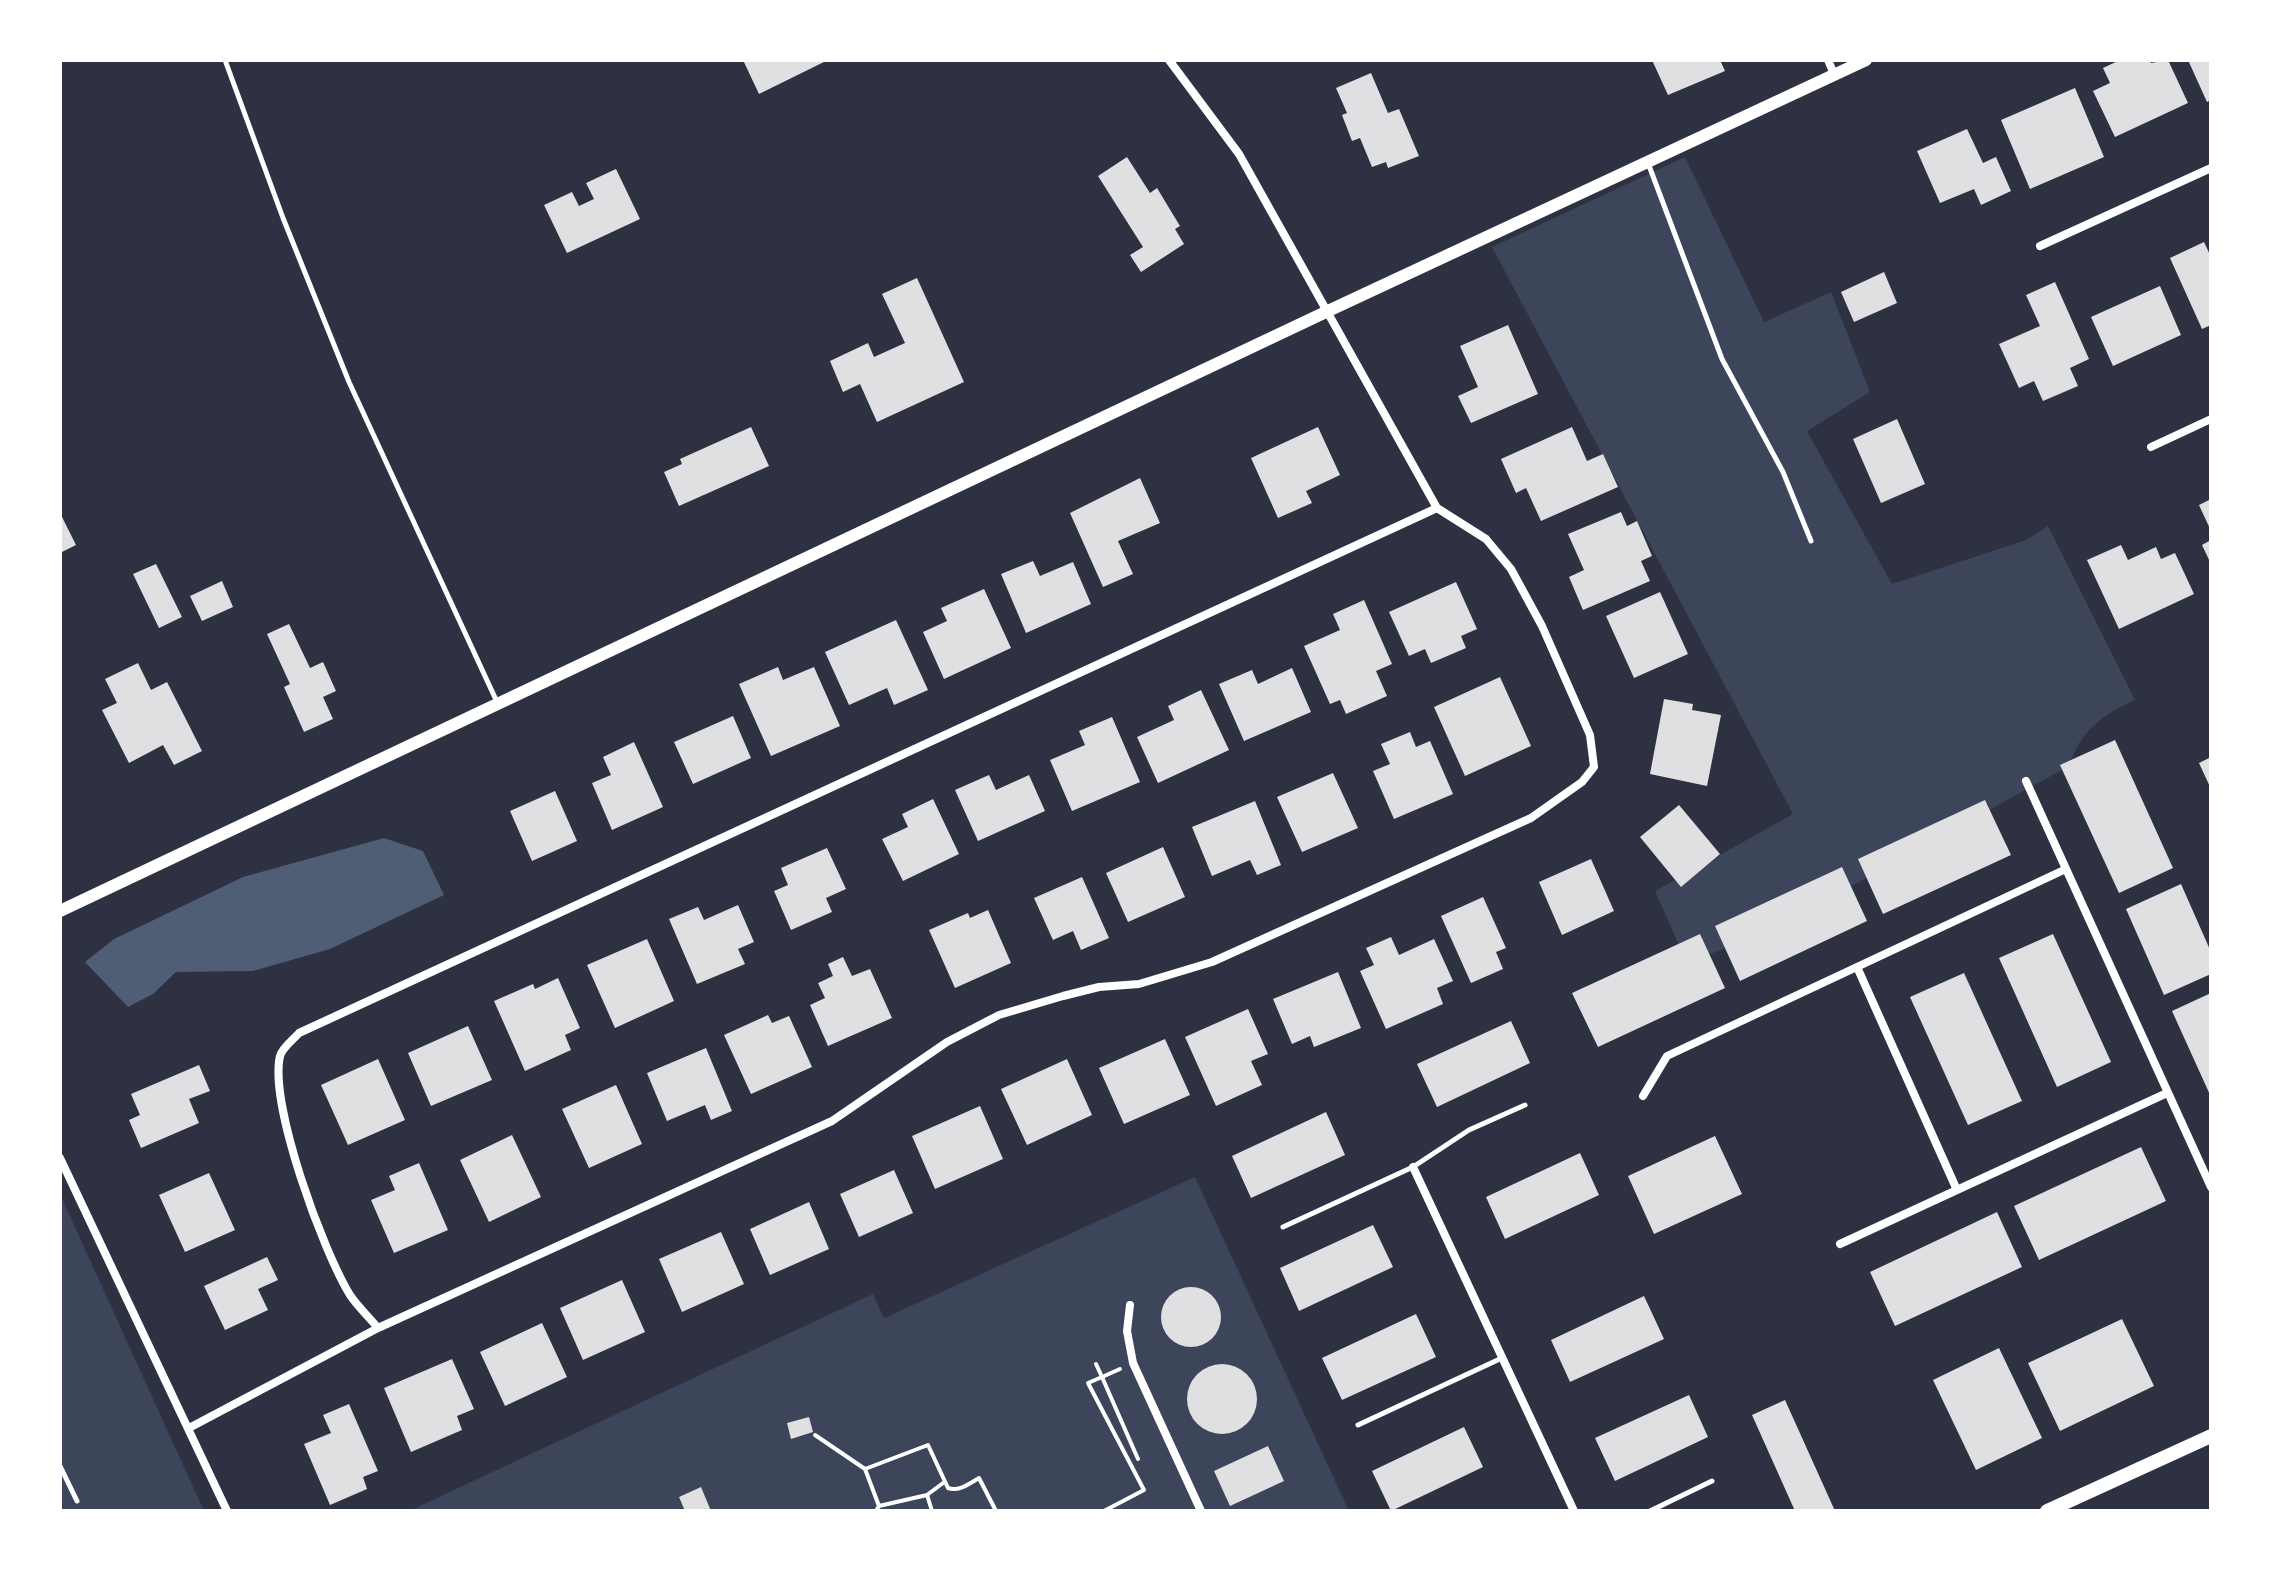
<!DOCTYPE html>
<html>
<head>
<meta charset="utf-8">
<style>
	body { margin:0 }
	#map { position:relative; width:2271px; height:1571px; overflow:hidden; background:#2d3142; font-family:"IBM Plex Sans",sans-serif }
	canvas { display:block }
	.frame { position:absolute; inset:0; border:62px solid #fff; pointer-events:none }
</style>
</head>
<body>
<div id="map">
<canvas width="2271" height="1571"></canvas>
<div class="frame"></div>
</div>
<script>
const g = document.querySelector('canvas').getContext('2d');
g.lineJoin = 'round';
function paint(path, color) {
  g.fillStyle = color;
  g.fill(path, 'evenodd');
}
function stroke(path, color, width, dash) {
  g.strokeStyle = color;
  g.lineWidth = width;
  g.lineCap = dash ? 'butt' : 'round';
  g.setLineDash(dash || []);
  g.stroke(path);
}
const green = new Path2D(`
	M 1685,157 L 1764,322 L 1831,292 L 1870,392 L 1807,431 L 1892,584 L 2026,540 L 2048,526 L 2135,700 C 2102,715 2081,730 2069,766 L 1770,931 L 1687,963 L 1655,891 L 1793,814 L 1492,247 Z
	M 1195,1177 L 1349,1511 L 409,1511 L 873,1294 L 884,1318 Z
	M 60,1194 L 204,1511 L 60,1511 Z`);
const water = new Path2D(`
	M 384,838 L 423,851 L 444,895 L 330,949 L 253,971 L 176,972 L 153,994 L 128,1007 L 85,962 L 114,939 L 243,877 Z`);
const building = new Path2D(`
	M 743,60 L 828,60 L 759,94 Z
	M 1652,60 L 1720,60 L 1725,71 L 1668,95 Z
	M 2120,60 L 2149,60 L 2151,63 L 2168,60 L 2188,103 L 2115,137 L 2093,91 L 2110,83 L 2103,68 Z
	M 2188,60 L 2211,60 L 2211,100 L 2207,102 Z
	M 1371,73 L 1388,113 L 1399,109 L 1419,156 L 1388,168 L 1386,162 L 1372,167 L 1360,138 L 1352,141 L 1342,115 L 1347,113 L 1336,88 Z
	M 2075,88 L 2104,157 L 2030,189 L 2001,120 Z
	M 1967,129 L 1983,163 L 1996,157 L 2011,191 L 1981,205 L 1974,189 L 1940,203 L 1917,151 Z
	M 1127,157 L 1150,193 L 1157,188 L 1180,226 L 1175,229 L 1184,244 L 1141,272 L 1130,255 L 1143,247 L 1098,176 Z
	M 616,169 L 640,219 L 567,253 L 544,205 L 572,192 L 579,206 L 594,199 L 586,183 Z
	M 2204,242 L 2211,257 L 2211,325 L 2202,329 L 2170,258 Z
	M 1884,272 L 1897,303 L 1854,322 L 1841,292 Z
	M 917,278 L 964,382 L 877,422 L 860,384 L 843,392 L 830,361 L 868,343 L 874,357 L 905,343 L 882,294 Z
	M 2055,282 L 2089,359 L 2070,368 L 2078,386 L 2043,401 L 2034,381 L 2019,388 L 1999,344 L 2040,326 L 2026,295 Z
	M 2160,286 L 2181,335 L 2113,366 L 2091,317 Z
	M 1508,325 L 1538,394 L 1471,423 L 1458,396 L 1478,387 L 1460,346 Z
	M 1897,419 L 1925,484 L 1881,503 L 1853,439 Z
	M 751,427 L 769,466 L 679,506 L 664,472 L 682,464 L 680,459 Z
	M 1318,427 L 1340,475 L 1306,491 L 1312,503 L 1278,518 L 1251,458 Z
	M 1572,427 L 1587,461 L 1603,454 L 1618,487 L 1541,521 L 1526,488 L 1516,493 L 1501,459 Z
	M 1140,478 L 1160,523 L 1118,541 L 1133,574 L 1103,587 L 1070,513 Z
	M 2211,499 L 2211,531 L 2199,505 Z
	M 1621,512 L 1627,526 L 1637,521 L 1652,556 L 1641,561 L 1650,581 L 1583,610 L 1569,577 L 1584,570 L 1568,534 Z
	M 60,513 L 76,545 L 60,553 Z
	M 2211,540 L 2211,564 L 2202,545 Z
	M 2121,545 L 2128,560 L 2156,547 L 2161,559 L 2175,553 L 2194,594 L 2119,629 L 2087,560 Z
	M 1033,561 L 1040,576 L 1073,562 L 1091,604 L 1026,633 L 1001,574 Z
	M 156,564 L 182,617 L 159,628 L 133,574 Z
	M 222,581 L 233,607 L 202,621 L 190,596 Z
	M 1456,582 L 1477,629 L 1461,636 L 1466,648 L 1431,663 L 1425,649 L 1409,656 L 1389,612 Z
	M 984,589 L 1011,648 L 944,679 L 923,632 L 947,621 L 941,608 Z
	M 1660,592 L 1688,654 L 1634,678 L 1606,616 Z
	M 1364,600 L 1392,664 L 1376,671 L 1387,696 L 1346,714 L 1340,700 L 1330,704 L 1304,646 L 1340,630 L 1333,614 Z
	M 896,620 L 928,690 L 894,705 L 887,688 L 849,705 L 825,652 Z
	M 289,624 L 310,668 L 323,662 L 336,691 L 323,697 L 333,719 L 304,732 L 284,687 L 290,684 L 267,634 Z
	M 138,663 L 151,690 L 167,682 L 202,751 L 174,765 L 163,745 L 129,763 L 102,710 L 117,703 L 105,679 Z
	M 778,667 L 783,680 L 814,667 L 840,726 L 771,756 L 739,684 Z
	M 1292,668 L 1311,712 L 1244,741 L 1219,684 L 1252,670 L 1258,684 Z
	M 1500,677 L 1531,746 L 1465,776 L 1434,707 Z
	M 1201,690 L 1229,750 L 1158,783 L 1137,737 L 1174,720 L 1168,706 Z
	M 1664,699 L 1693,704 L 1692,710 L 1721,715 L 1707,786 L 1650,774 Z
	M 733,716 L 751,758 L 693,784 L 674,742 Z
	M 1112,717 L 1140,782 L 1072,811 L 1050,760 L 1085,745 L 1079,731 Z
	M 1410,732 L 1416,747 L 1430,741 L 1453,794 L 1394,819 L 1373,771 L 1390,764 L 1381,744 Z
	M 2115,740 L 2173,868 L 2119,893 L 2060,765 Z
	M 634,742 L 663,807 L 612,830 L 592,783 L 611,775 L 603,757 Z
	M 2211,757 L 2211,789 L 2199,763 Z
	M 1333,773 L 1358,828 L 1302,852 L 1277,797 Z
	M 989,775 L 996,790 L 1029,775 L 1045,811 L 978,841 L 955,790 Z
	M 555,791 L 577,841 L 532,861 L 510,811 Z
	M 933,799 L 959,854 L 903,881 L 882,839 L 908,827 L 902,814 Z
	M 1985,800 L 2011,855 L 1883,914 L 1858,859 Z
	M 1255,801 L 1281,865 L 1257,875 L 1250,860 L 1212,876 L 1192,827 Z
	M 1679,805 L 1720,854 L 1681,887 L 1640,837 Z
	M 1163,847 L 1185,897 L 1128,922 L 1106,873 Z
	M 827,848 L 846,889 L 826,898 L 832,912 L 791,930 L 774,891 L 788,885 L 781,868 Z
	M 1591,859 L 1614,911 L 1562,935 L 1539,882 Z
	M 1842,867 L 1867,921 L 1740,981 L 1715,926 Z
	M 1082,877 L 1109,938 L 1081,950 L 1073,931 L 1053,940 L 1034,898 Z
	M 2181,884 L 2211,952 L 2211,974 L 2164,995 L 2126,909 Z
	M 1483,897 L 1506,948 L 1496,952 L 1503,969 L 1471,983 L 1441,916 Z
	M 738,905 L 754,942 L 738,949 L 745,964 L 697,984 L 669,919 L 698,907 L 704,920 Z
	M 988,910 L 1011,963 L 955,988 L 929,930 L 968,913 L 970,918 Z
	M 1700,934 L 1725,988 L 1598,1047 L 1572,993 Z
	M 2053,934 L 2111,1062 L 2057,1087 L 1999,958 Z
	M 1391,937 L 1399,955 L 1434,939 L 1453,981 L 1437,988 L 1443,1004 L 1386,1029 L 1360,971 L 1374,965 L 1366,948 Z
	M 647,939 L 674,1001 L 615,1028 L 587,965 Z
	M 843,957 L 852,976 L 870,969 L 892,1018 L 828,1046 L 810,1005 L 825,998 L 818,983 L 833,976 L 828,964 Z
	M 1338,972 L 1361,1028 L 1314,1047 L 1310,1036 L 1292,1044 L 1273,999 Z
	M 1964,973 L 2022,1101 L 1968,1125 L 1910,997 Z
	M 558,978 L 580,1028 L 565,1035 L 571,1050 L 525,1071 L 494,1001 L 533,984 L 535,989 Z
	M 2211,993 L 2211,1097 L 2172,1011 Z
	M 1248,1009 L 1268,1054 L 1251,1061 L 1262,1085 L 1216,1106 L 1185,1037 Z
	M 768,1015 L 772,1023 L 789,1016 L 812,1067 L 751,1094 L 724,1035 Z
	M 1511,1021 L 1530,1063 L 1437,1107 L 1417,1064 Z
	M 468,1026 L 492,1080 L 431,1106 L 408,1053 Z
	M 1165,1039 L 1190,1095 L 1124,1124 L 1099,1068 Z
	M 706,1048 L 732,1111 L 711,1120 L 705,1105 L 667,1121 L 647,1073 Z
	M 378,1059 L 405,1120 L 348,1145 L 321,1085 Z
	M 1067,1059 L 1092,1115 L 1027,1145 L 1001,1089 Z
	M 199,1065 L 210,1091 L 189,1099 L 199,1123 L 141,1148 L 129,1120 L 140,1115 L 131,1094 Z
	M 616,1085 L 642,1144 L 589,1168 L 562,1109 Z
	M 980,1106 L 1003,1159 L 935,1189 L 912,1136 Z
	M 1326,1112 L 1345,1155 L 1251,1198 L 1232,1156 Z
	M 512,1135 L 541,1197 L 489,1222 L 460,1160 Z
	M 1715,1136 L 1742,1194 L 1654,1234 L 1628,1176 Z
	M 2141,1147 L 2166,1201 L 2039,1260 L 2014,1206 Z
	M 1580,1153 L 1599,1195 L 1505,1239 L 1486,1197 Z
	M 419,1163 L 448,1230 L 394,1253 L 371,1200 L 395,1190 L 389,1176 Z
	M 894,1170 L 913,1213 L 859,1237 L 840,1194 Z
	M 209,1173 L 235,1230 L 185,1252 L 159,1195 Z
	M 809,1202 L 829,1249 L 770,1275 L 750,1229 Z
	M 1997,1212 L 2022,1267 L 1895,1326 L 1870,1272 Z
	M 1373,1225 L 1393,1267 L 1299,1311 L 1280,1268 Z
	M 721,1232 L 744,1284 L 682,1312 L 659,1259 Z
	M 267,1257 L 278,1280 L 258,1289 L 268,1310 L 225,1330 L 204,1286 Z
	M 622,1280 L 645,1332 L 583,1360 L 560,1308 Z
	M1161 1317a30 30 0 1 1 60 0a30 30 0 1 1-60 0Z
	M 1644,1296 L 1664,1339 L 1570,1382 L 1551,1340 Z
	M 1416,1314 L 1436,1357 L 1342,1400 L 1322,1358 Z
	M 2122,1319 L 2154,1386 L 2060,1431 L 2028,1363 Z
	M 542,1323 L 567,1377 L 505,1406 L 480,1352 Z
	M 1999,1348 L 2042,1438 L 1976,1470 L 1933,1380 Z
	M 452,1359 L 474,1409 L 457,1416 L 462,1430 L 411,1452 L 384,1388 Z
	M1187 1399a35 35 0 1 1 70 0a35 35 0 1 1-70 0Z
	M 1689,1395 L 1708,1437 L 1615,1481 L 1595,1438 Z
	M 1785,1400 L 1835,1511 L 1795,1511 L 1752,1415 Z
	M 349,1404 L 378,1471 L 363,1477 L 367,1489 L 330,1505 L 304,1444 L 331,1433 L 323,1415 Z
	M 809,1417 L 813,1432 L 791,1439 L 787,1423 Z
	M 1464,1427 L 1483,1467 L 1391,1511 L 1372,1471 Z
	M 1268,1446 L 1284,1481 L 1230,1506 L 1214,1471 Z
	M 701,1487 L 711,1511 L 685,1511 L 679,1497 Z`);
const path = new Path2D(`
	M 1096,1364 L 1102,1377 L 1120,1369
	M 815,1435 L 865,1469 L 879,1506 L 876,1511
	M 865,1469 L 928,1445 L 948,1488 C 959,1492 970,1483 979,1478 L 996,1511
	M 927,1495 L 932,1511
	M 879,1506 L 927,1495 L 943,1483
	M 1104,1511 L 1144,1490 L 1088,1383 L 1102,1377 L 1138,1459`);
const service = new Path2D(`
	M 225,60 L 283,218 L 349,382 L 497,702
	M 1648,163 L 1722,359 L 1783,472 L 1811,541
	M 1283,1227 L 1413,1167 L 1469,1130 L 1525,1105
	M 1358,1425 L 1502,1358
	M 60,1466 L 77,1501
	M 1650,1511 L 1712,1481`);
const minor = new Path2D(`
	M 1828,60 L 1834,74
	M 2040,246 L 2211,168
	M 2151,447 L 2211,419
	M 2026,781 L 2211,1187
	M 1857,967 L 1957,1190
	M 1643,1096 L 1667,1056 L 2066,869
	M 60,1158 L 227,1511
	M 1413,1167 L 1574,1511
	M 1840,1244 L 2167,1093
	M 1130,1305 L 1127,1331 L 1133,1363 L 1201,1511
	M 378,1328 C 369,1317 358,1307 350,1295 C 323,1251 269,1105 280,1056 C 282,1048 293,1040 299,1033 L 1437,508
	M 189,1428 L 378,1328 L 832,1121 L 947,1042 L 999,1015 L 1063,996 L 1099,987 L 1139,984 L 1212,962 L 1531,818 L 1582,782 L 1594,767 L 1590,735 L 1542,626 L 1511,569 L 1486,539 L 1437,508 L 1239,154 L 1169,60`);
const tertiary = new Path2D(`
	M 60,911 L 1328,311 L 1866,60`);
const primary = new Path2D(`
	M 2047,1511 L 2211,1436`);
paint(green, '#3c4559');
paint(water, '#4f5d75');
paint(building, '#e0e0e3');
stroke(path, '#fff', 4);
stroke(service, '#fff', 5);
stroke(minor, '#fff', 8);
stroke(tertiary, '#fff', 12);
stroke(primary, '#fff', 14);
</script>
</body>
</html>
